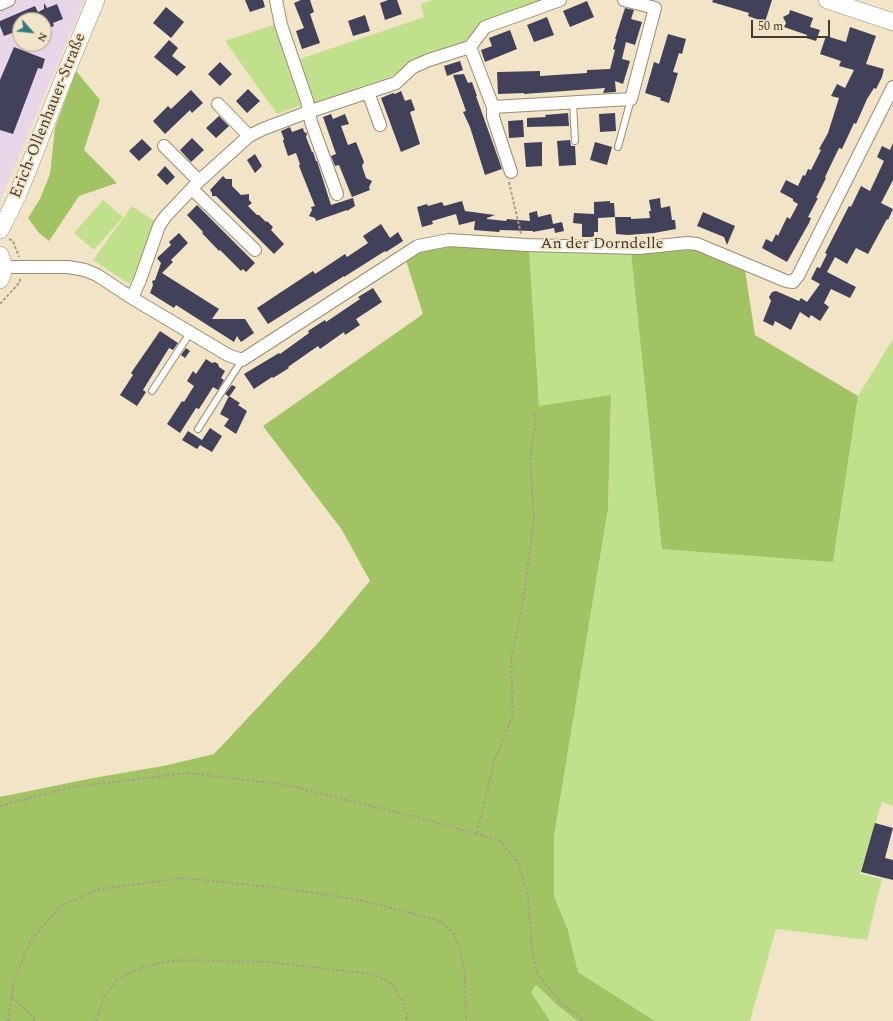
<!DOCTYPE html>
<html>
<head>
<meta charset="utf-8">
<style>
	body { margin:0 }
	#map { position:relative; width:893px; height:1021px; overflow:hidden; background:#f2e5c7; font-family:Spectral,serif }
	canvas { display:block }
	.north { position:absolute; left:12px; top:12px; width:40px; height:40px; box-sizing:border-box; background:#f2e5c7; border:1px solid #aba18b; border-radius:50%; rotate:117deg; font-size:11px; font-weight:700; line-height:16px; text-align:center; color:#413c30 }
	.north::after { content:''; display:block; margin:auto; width:14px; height:18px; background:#317a7f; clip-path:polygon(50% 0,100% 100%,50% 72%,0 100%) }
	.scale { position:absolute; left:751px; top:20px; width:79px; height:18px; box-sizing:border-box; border:2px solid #413c30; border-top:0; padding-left:5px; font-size:12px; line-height:14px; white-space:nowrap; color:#413c30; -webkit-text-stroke:3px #f2e5c7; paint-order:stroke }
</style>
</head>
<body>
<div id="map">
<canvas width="893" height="1021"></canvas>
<div class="north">N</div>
<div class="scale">50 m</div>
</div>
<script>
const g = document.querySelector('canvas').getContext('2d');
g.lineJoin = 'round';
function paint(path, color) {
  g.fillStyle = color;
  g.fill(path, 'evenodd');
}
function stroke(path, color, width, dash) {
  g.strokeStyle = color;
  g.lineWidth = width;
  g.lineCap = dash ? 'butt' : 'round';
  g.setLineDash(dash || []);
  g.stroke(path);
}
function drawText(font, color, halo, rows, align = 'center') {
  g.font = font + ' Spectral,serif';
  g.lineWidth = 4;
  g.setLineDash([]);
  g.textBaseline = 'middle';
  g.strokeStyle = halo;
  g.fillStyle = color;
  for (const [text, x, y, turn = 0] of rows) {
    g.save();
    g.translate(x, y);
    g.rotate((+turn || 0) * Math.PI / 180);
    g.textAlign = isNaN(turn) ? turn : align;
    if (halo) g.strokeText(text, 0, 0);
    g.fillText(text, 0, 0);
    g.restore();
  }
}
const commercial = new Path2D(`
	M 0,0 L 84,0 L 0,201 ZM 20,20 L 44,20 L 44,44 L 20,44 Z`);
const green = new Path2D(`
	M 433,0 L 545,0 L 481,24 L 463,43 L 414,60 L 395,75 L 314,104 L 300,59 L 424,17 L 421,4 Z
	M 276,24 L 302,105 L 277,114 L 225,41 Z
	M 103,200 L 123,217 L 94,250 L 74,233 Z
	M 132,206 L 156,222 L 134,277 L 129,284 L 93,260 Z
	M 529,249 L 631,252 L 833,562 L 858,396 L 893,339 L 893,806 L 882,802 L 860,874 L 882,879 L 867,940 L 776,929 L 750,1021 L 655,1021 L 578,972 L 568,930 L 554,896 L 554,836 L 608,509 L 611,396 L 539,406 Z
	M 536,985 L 556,1004 L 577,1021 L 550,1021 L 531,992 Z`);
const forest = new Path2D(`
	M 76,71 L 100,100 L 84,150 L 117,183 L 79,196 L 49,241 L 39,233 L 28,218 L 40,199 L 50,174 L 55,128 Z
	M 449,240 L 529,249 L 539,406 L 611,395 L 608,509 L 554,836 L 554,896 L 568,930 L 578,972 L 655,1021 L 577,1021 L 556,1004 L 536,985 L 531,992 L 550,1021 L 0,1021 L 0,797 L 93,778 L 163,766 L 214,754 L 319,642 L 370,581 L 342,530 L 263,426 L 423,314 L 404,254 Z
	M 699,250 L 745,270 L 755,335 L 858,396 L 833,562 L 662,549 L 631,252 Z`);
const building = new Path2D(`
	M 245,0 L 263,0 L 265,7 L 250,12 Z
	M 301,0 L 310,0 L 314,12 L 310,14 L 320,43 L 302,49 L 296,31 L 304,28 L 294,3 Z
	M 388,0 L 397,0 L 402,14 L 385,20 L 380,3 Z
	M 713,0 L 772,0 L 765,22 L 748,16 L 749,13 L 712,2 Z
	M 587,1 L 594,17 L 570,27 L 563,11 Z
	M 44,3 L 47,8 L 57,4 L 63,19 L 53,23 L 54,26 L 44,30 L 44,20 L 20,20 L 20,30 L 4,36 L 0,26 L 0,21 L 35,6 L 38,12 L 44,9 Z
	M 166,7 L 184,22 L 171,38 L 153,23 Z
	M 625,8 L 634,10 L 631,19 L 642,22 L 635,45 L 626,42 L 622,59 L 630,61 L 623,84 L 615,81 L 616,92 L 603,93 L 605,88 L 524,94 L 524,93 L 498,94 L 497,72 L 540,71 L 540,76 L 587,73 L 587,70 L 610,69 L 615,50 L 613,49 L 616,39 L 615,39 Z
	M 790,10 L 813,18 L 810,27 L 820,30 L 816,41 L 806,38 L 807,35 L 784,27 L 786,23 L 783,17 L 789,14 Z
	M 365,15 L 370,31 L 353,36 L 348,21 Z
	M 547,17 L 554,35 L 534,42 L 527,25 Z
	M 850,27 L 876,36 L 866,64 L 884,69 L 882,77 L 876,89 L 874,88 L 867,99 L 856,124 L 854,123 L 842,149 L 839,148 L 825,177 L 826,178 L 816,198 L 818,198 L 808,217 L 811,218 L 809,223 L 787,262 L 762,248 L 766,239 L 772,242 L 776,234 L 778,236 L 787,217 L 790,219 L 798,204 L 793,201 L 793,199 L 780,192 L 786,180 L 798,186 L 803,175 L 805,176 L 808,169 L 811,170 L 821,150 L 819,149 L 828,133 L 839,98 L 831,96 L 837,84 L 845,88 L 854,70 L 839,66 L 841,61 L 820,54 L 826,36 L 846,42 Z
	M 510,30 L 517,49 L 485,62 L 481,50 L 492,46 L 489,38 Z
	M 668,34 L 686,39 L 682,54 L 679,53 L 673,72 L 678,73 L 669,103 L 660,100 L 661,98 L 645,93 L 654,62 L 659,64 Z
	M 169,40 L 178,48 L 172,56 L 186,67 L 177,76 L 154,57 Z
	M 14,47 L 45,59 L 42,69 L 38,68 L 13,134 L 0,130 L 0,80 Z
	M 460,61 L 463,70 L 447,76 L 444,66 Z
	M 220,62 L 232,74 L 220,86 L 208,74 Z
	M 464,74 L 468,83 L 472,82 L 477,96 L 476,96 L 502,169 L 485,175 L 470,127 L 463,112 L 466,111 L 453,75 Z
	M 248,89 L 260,101 L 247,113 L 236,101 Z
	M 191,90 L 203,103 L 192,113 L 190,110 L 165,134 L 153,121 L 168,106 L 171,109 Z
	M 401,91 L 405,101 L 411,99 L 415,110 L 410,112 L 420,144 L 401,152 L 381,98 L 393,93 L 395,94 Z
	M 568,113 L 569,126 L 527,127 L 527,118 L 546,117 L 545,115 Z
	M 615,113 L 616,131 L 600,132 L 599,114 Z
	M 331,114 L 333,119 L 345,114 L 349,124 L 341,126 L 348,145 L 356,142 L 364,162 L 362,166 L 366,178 L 372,181 L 369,187 L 370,190 L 352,197 L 339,165 L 335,166 L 331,156 L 336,154 L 323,117 Z
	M 219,116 L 229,126 L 216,138 L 206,128 Z
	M 523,120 L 524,137 L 509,138 L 508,121 Z
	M 290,127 L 292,132 L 303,128 L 304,132 L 307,133 L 306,137 L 312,152 L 313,152 L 316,161 L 317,161 L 331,205 L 353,198 L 355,206 L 347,211 L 347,210 L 316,221 L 315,218 L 309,216 L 312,210 L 311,207 L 315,206 L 299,166 L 300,164 L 296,153 L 288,156 L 283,141 L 284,139 L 281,131 Z
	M 192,138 L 204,150 L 191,162 L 180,150 Z
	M 142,139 L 152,149 L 139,161 L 129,151 Z
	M 570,140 L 571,146 L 575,146 L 576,165 L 559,166 L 557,141 Z
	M 542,142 L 542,166 L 526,167 L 524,143 Z
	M 595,142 L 612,147 L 607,165 L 590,160 Z
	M 893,143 L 893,180 L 881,203 L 893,209 L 888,220 L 887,219 L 868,254 L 856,248 L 847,264 L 835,257 L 827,272 L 856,287 L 850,298 L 831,289 L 824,303 L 829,307 L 820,321 L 811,315 L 809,318 L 800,312 L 791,330 L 775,321 L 773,326 L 763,321 L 771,301 L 769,297 L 772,292 L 776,291 L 799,301 L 801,298 L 807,302 L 820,284 L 811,279 L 817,267 L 820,268 L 827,254 L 825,253 L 849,206 L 851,207 L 861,186 L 870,191 L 884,161 L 877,157 L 882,146 L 890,150 Z
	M 255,154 L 262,166 L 255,173 L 247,160 Z
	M 165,166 L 175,177 L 167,185 L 157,175 Z
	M 223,176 L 226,179 L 232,179 L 232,186 L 241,195 L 249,194 L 249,200 L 252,203 L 248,206 L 257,215 L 259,215 L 266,222 L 267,221 L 273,227 L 271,230 L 284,244 L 274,254 L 216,196 L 212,196 L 212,193 L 210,190 Z
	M 660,198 L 661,208 L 670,206 L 672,220 L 675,220 L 676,229 L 654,233 L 628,235 L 616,234 L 615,217 L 631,217 L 631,219 L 650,218 L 649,211 L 651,211 L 649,200 Z
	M 462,201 L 465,211 L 495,215 L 487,218 L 487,219 L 506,221 L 507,219 L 530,221 L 529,213 L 537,211 L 538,217 L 551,214 L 553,224 L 562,222 L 564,231 L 555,233 L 554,228 L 533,232 L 533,231 L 500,230 L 499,232 L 474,230 L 475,221 L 459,225 L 456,214 L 432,221 L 433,224 L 422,227 L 417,207 L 427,204 L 428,206 L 442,202 L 444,206 Z
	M 610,201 L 610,203 L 614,203 L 615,217 L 598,218 L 598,232 L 594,232 L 594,237 L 582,237 L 582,224 L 573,223 L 574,213 L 594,214 L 594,202 Z
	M 197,205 L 255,263 L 246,272 L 243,269 L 241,271 L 220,250 L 219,251 L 202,233 L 203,232 L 187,215 Z
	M 703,212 L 735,226 L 727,245 L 724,237 L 697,226 Z
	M 381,224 L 390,238 L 398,232 L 403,241 L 386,252 L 385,251 L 344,277 L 344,276 L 268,324 L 257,308 L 313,271 L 315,274 L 345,254 L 347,257 L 368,243 L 363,236 Z
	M 179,233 L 188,243 L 171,260 L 173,262 L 162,273 L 219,309 L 212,319 L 245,319 L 254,333 L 241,342 L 237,336 L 234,342 L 176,305 L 174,308 L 150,293 L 153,285 L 152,281 L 155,280 L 161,263 L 157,258 L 171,245 L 169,242 Z
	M 373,288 L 382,302 L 356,319 L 360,325 L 345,335 L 344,332 L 320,349 L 318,346 L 288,367 L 289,368 L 273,378 L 272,377 L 254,389 L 244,374 L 279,353 L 280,354 L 309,333 L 308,331 L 325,320 L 326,322 L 360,299 L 358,297 Z
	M 160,331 L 178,343 L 173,350 L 169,348 L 143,390 L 146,392 L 137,406 L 120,395 L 133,375 L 131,373 Z
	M 186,348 L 190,351 L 185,358 L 181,355 Z
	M 206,359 L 212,363 L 215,362 L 218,364 L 219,367 L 225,371 L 221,378 L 224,380 L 218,390 L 213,387 L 199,409 L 196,408 L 180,433 L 167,424 L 182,401 L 184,402 L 194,386 L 187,381 L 193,371 L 196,374 Z
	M 232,385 L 236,387 L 229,397 L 225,394 Z
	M 229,396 L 240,403 L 238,405 L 247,411 L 236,434 L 224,426 L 229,419 L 220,414 Z
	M 210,428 L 222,436 L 212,452 L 200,445 L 197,449 L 182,440 L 188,431 L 202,440 Z
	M 875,823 L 893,828 L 885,858 L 893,860 L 893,880 L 861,872 Z`);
const path = new Path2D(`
	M 509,182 L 521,234
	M 9,239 L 13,241 L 19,257
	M 0,304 L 20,282 L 20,277
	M 0,806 L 73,787 L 188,773 L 281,784 L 416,817 L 477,834 L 500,841 L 518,862 L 528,896 L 532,950 L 538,975 L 562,1004 L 584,1021
	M 477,833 L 494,762 L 513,714 L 511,661 L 523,602 L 534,519 L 530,460 L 535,424 L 534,413
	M 12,997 L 34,1018 L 34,1021
	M 8,1021 L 14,980 L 31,940 L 61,906 L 100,889 L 182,878 L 281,888 L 360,900 L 441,921 L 454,934 L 461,953 L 465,975 L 466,1021
	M 96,1021 L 104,997 L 117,980 L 143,967 L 179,960 L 267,962 L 373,974 L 392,984 L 402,1001 L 407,1014 L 406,1021`);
const lane = new Path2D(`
	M 573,103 L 575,141
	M 618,147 L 631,99
	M 152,391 L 190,333
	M 198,429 L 242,360`);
const street = new Path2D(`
	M 276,0 L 281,25 L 307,101 L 311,122 L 337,194
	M 0,4 L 9,0
	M 470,47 L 493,107 L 631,99 L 655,8 L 624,0
	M 368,92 L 380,125
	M 218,104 L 249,136
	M 493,107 L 493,117 L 511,172
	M 164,146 L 199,181
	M 192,189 L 255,250
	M 3,267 L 68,267 L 85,270 L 97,275 L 132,298 L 228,355 L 242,360 L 418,246 L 449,240 L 526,245 L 639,248 L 687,243 L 697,244 L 786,281 L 793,282 L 798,276 L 893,87
	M 132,298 L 140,280 L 159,226 L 165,217 L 199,181 L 249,136 L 263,129 L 308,112 L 396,83 L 413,67 L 429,60 L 470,47 L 485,27 L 560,0`);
const secondary = new Path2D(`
	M 827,0 L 893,22
	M 0,230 C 21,193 33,155 49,116 C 64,77 80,38 96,0
	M 0,255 C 4,263 4,272 0,280`);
const streetNames = [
	["Erich-Ollenhauer-Straße",49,116,-68],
	["An der Dorndelle",602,245]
];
paint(commercial, '#e7d6e7');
paint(green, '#c1e08c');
paint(forest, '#a2c364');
paint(building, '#42415a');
stroke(lane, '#998d71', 8);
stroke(street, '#998d71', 14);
stroke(secondary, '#998d71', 18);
stroke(path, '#a79e87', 2, [3, 2]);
stroke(lane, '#fff', 6);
stroke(street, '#fff', 12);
stroke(secondary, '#fff', 17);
drawText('16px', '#413c30', '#f2e5c7', streetNames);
</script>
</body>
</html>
